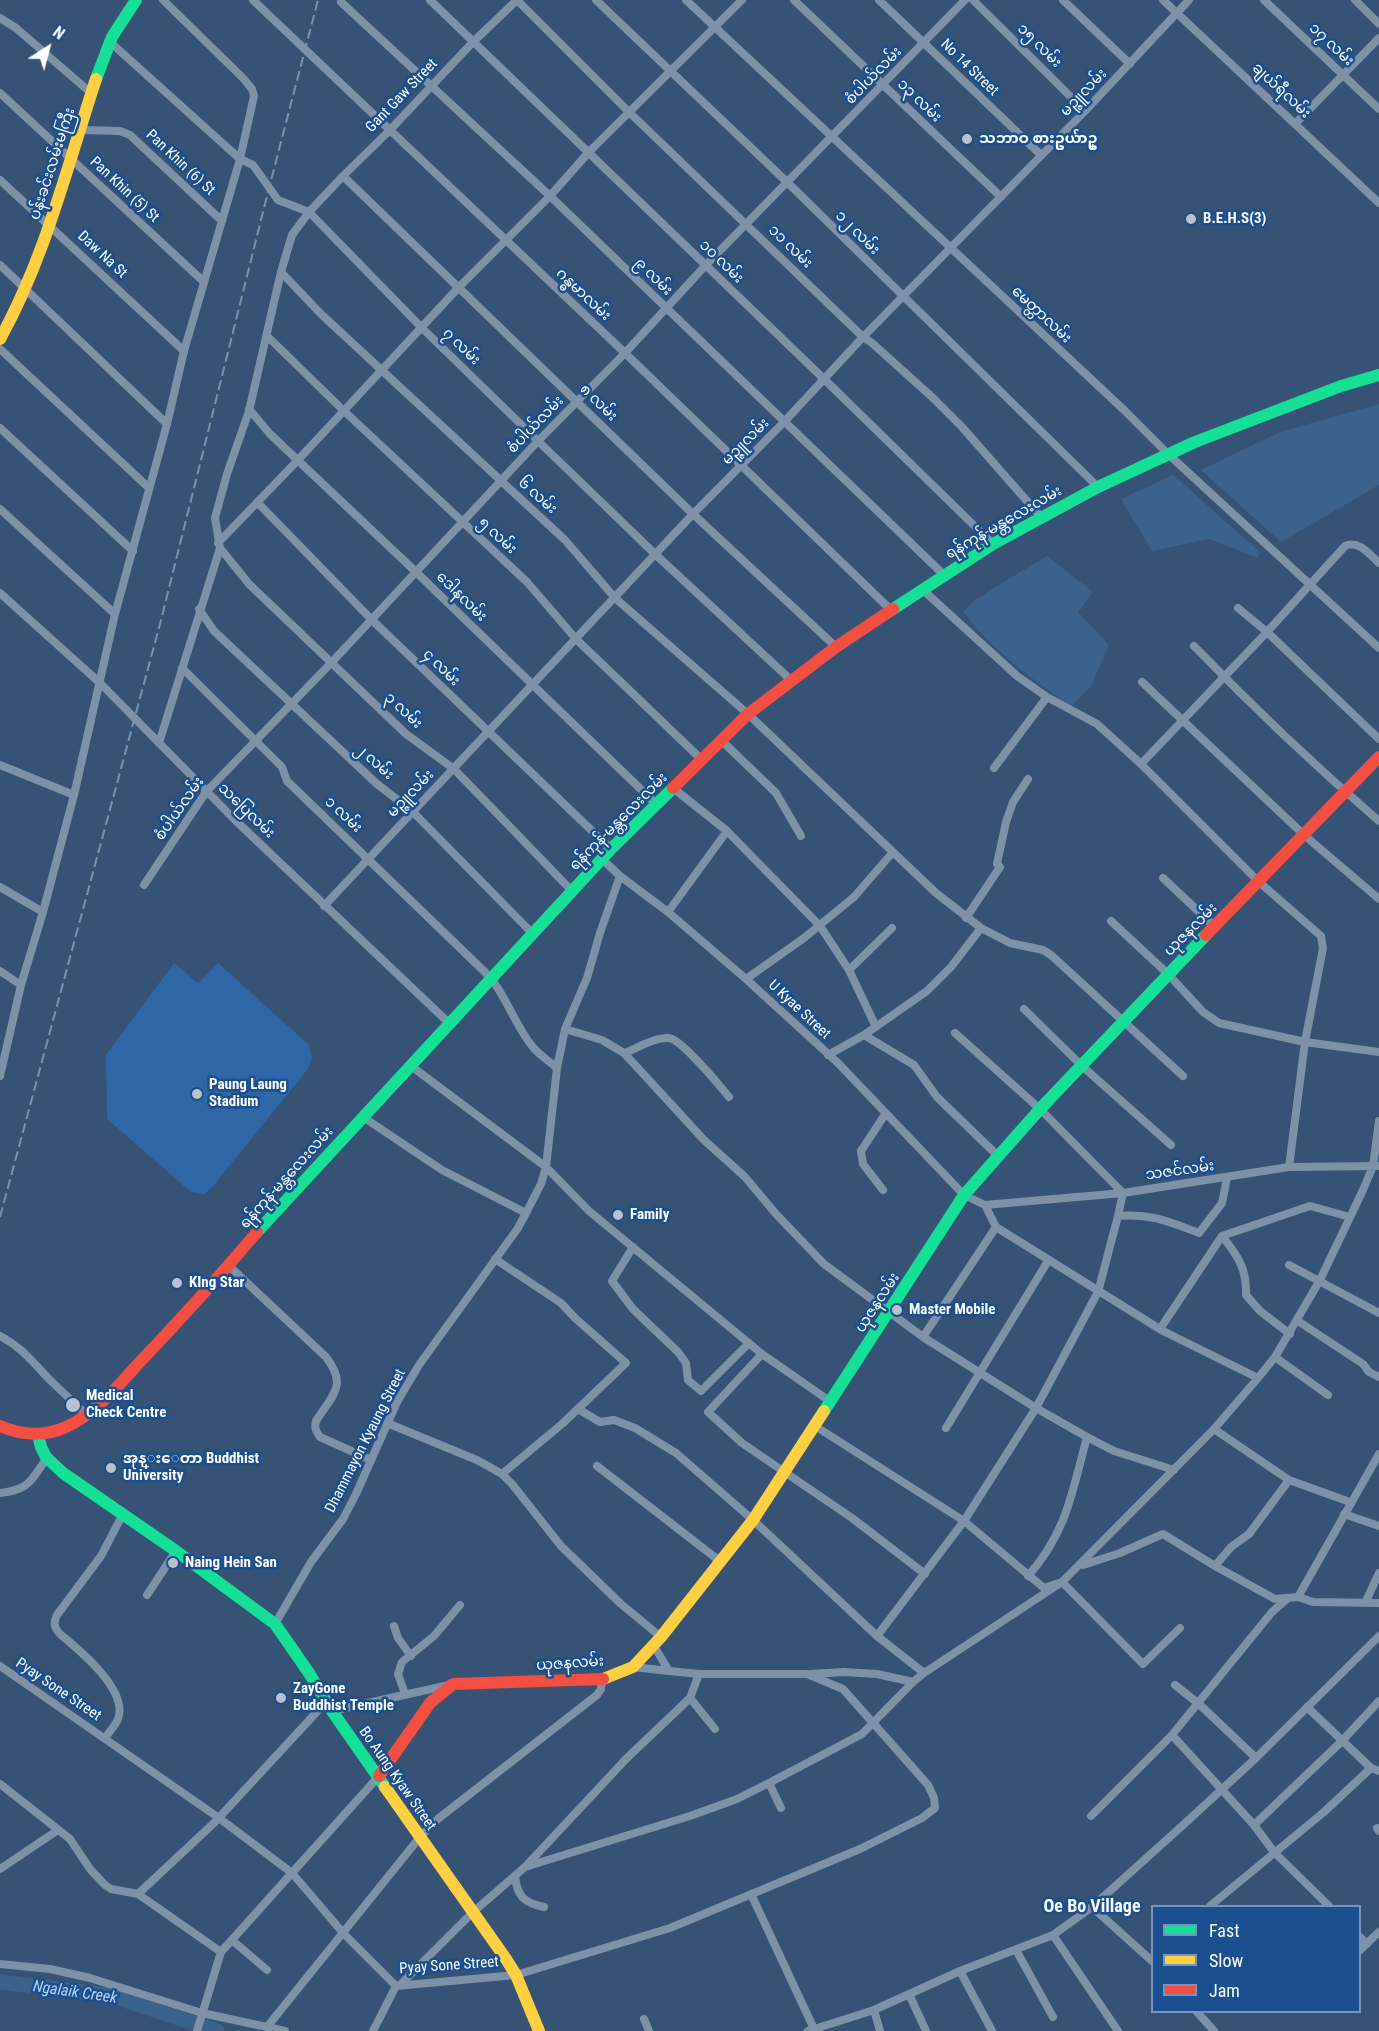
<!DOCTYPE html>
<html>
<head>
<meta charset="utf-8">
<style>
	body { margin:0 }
	#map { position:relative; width:1379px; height:2031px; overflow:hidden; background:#365274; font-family:"Roboto Condensed",sans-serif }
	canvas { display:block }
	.legend { position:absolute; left:1151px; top:1905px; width:210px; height:108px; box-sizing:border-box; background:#1b4f8f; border:2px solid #7695bc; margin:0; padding:8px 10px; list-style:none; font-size:18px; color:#fff }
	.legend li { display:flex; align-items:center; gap:12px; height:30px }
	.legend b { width:30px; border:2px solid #7695bc }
	.north { position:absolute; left:18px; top:18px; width:60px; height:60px; -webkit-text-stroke:4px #1b4f8f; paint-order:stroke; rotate:36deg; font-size:16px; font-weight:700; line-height:24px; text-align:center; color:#fff }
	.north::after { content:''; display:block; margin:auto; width:21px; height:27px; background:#fff; clip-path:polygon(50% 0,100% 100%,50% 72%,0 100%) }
</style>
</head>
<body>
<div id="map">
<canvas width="1379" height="2031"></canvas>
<ul class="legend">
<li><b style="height:8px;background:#16e098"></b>Fast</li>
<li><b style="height:8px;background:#ffcf43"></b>Slow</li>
<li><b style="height:8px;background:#f24e42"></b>Jam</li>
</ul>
<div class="north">N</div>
</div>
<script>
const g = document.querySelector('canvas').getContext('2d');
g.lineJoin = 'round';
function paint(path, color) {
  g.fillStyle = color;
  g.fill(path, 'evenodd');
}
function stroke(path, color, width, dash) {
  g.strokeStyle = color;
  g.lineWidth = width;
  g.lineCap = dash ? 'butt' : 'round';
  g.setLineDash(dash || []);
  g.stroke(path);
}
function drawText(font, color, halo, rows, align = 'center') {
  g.font = font + ' "Roboto Condensed","Noto Sans Myanmar",sans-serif';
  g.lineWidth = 5;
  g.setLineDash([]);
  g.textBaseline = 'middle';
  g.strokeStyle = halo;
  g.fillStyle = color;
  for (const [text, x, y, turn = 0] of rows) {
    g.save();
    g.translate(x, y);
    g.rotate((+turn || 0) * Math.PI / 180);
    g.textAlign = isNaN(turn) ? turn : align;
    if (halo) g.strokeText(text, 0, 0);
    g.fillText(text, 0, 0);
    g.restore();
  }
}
const green = new Path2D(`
	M 174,963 L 198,983 L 218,963 L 309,1045 L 312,1058 L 308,1069 L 214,1185 L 205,1194 L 191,1192 L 107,1119 L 106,1055 Z`);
const water = new Path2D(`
	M 1379,404 L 1379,485 L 1281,542 L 1201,470 L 1280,432 Z
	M 1173,475 L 1260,552 L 1258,558 L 1209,539 L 1152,551 L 1121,499 Z
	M 1047,556 L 1093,592 L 1078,612 L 1109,645 L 1091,686 L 1072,706 C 1032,681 992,649 963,612 L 976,599 Z`);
const river = new Path2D(`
	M 0,1982 L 109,1995 L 217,2031`);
const street = new Path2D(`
	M 253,0 L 625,353 L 892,611
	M 430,0 L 824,379 L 993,544
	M 517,0 L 629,112 L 863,337 L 872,343 L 932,397 L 962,427 L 1041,517
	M 596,0 L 787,182 L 1098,487
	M 686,0 L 1123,409 L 1168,454 L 1379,648
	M 794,0 L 1001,197
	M 879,0 L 1041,155
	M 973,0 L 1085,111
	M 1063,0 L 1130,64
	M 1163,0 L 1379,203
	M 1264,0 L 1379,109
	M 1355,0 L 1379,24
	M 341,2 L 550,196 L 944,575
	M 0,18 L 16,28 L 91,93
	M 110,42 L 240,159 L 253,165 L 278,200 L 309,212 L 421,327 L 538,441 L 656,555 L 792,681
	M 0,93 L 204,282
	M 1296,123 L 1379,38
	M 79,130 L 120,131 L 130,135 L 222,221
	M 343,176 L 693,514 L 836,647
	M 0,180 L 184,351
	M 0,265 L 167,424
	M 281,272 L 321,314 L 565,540 L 615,598 L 748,714 L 936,893 L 981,928 L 1010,943 L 1043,950 L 1051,955 L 1183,1076
	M 267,336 L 343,410 L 527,582 L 576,639 L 702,760
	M 0,349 L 149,488
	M 249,409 L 270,434 L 416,572 L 656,804
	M 0,428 L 133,551
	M 257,502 L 371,619 L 611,849
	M 0,509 L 115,614
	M 218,543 L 298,460 L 459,287 L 550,196 L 588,153 L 742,0
	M 220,548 L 249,584 L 406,734 L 454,769 L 572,891
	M 923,590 L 1017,676 L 1047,697 L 1097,724 L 1141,764 L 1259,882 L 1321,936 L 1323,948 L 1305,1042 L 1289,1167
	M 0,593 L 100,683 L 236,821 L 449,1023
	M 1238,608 L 1267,632 L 1379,739
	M 199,609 L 214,631 L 377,784 L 412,811 L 532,933
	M 1194,646 C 1253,707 1315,766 1379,821
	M 182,668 L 282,767 L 287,781 L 490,977 C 507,998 515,1025 532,1046 C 539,1055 549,1061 557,1068
	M 1142,682 L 1304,835 L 1379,899
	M 722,741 L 776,793 L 801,836
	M 159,743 L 220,548 L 215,518 L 227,474 L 249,411 L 281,272 L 292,235 L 309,212 L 343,176 L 390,130 L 473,42 L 517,0
	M 1141,764 L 1267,632 L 1345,546 C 1359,540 1369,554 1379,563
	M 0,765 L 74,795
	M 994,768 L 1047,697
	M 673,788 L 727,831 L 820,926 L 849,970 L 876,1027
	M 602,859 L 620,876 L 668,912 L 746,979 L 837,1062 L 964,1195 L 985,1205 L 996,1227 L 1163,1331 L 1258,1378
	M 1163,878 L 1215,927
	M 144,885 L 206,792 L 332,662 L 538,441 L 625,353 L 705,266 L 965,0
	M 0,887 L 43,912
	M 324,906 L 693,514 L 785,421 L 863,337 L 1085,111 L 1189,0
	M 668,912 L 727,831
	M 966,918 L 1000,867 L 997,864 L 1006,822 L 1013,802 L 1028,779
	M 1111,921 L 1168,974 L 1203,1012 L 1219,1023 L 1305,1042 L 1379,1052
	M 849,970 L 892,928
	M 0,971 L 21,985
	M 746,979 L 804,938 L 854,897 L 893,852
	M 1024,1009 L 1082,1066 L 1171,1145
	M 565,1029 L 602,1040 L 624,1053 L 704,1140 L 745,1177 L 776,1214 L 824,1264 L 923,1337 L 1036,1408 L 1087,1437 L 1114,1451 L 1174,1470
	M 955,1033 L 1040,1109 L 1123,1193 L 1118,1216
	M 864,1035 L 914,1065 L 937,1097 L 998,1156
	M 624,1053 C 638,1048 655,1037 669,1038 C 681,1039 720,1086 729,1097
	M 828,1055 L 864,1035 L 927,991 L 951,967 L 981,928
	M 411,1066 L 546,1167 L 589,1211 L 762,1354 L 831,1402
	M 0,1076 L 21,985 L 43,912 L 74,795 L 115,614 L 167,424 L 184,351 L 240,159 L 254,96 L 252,89 L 243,78 L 163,0
	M 883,1190 L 863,1164 L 861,1151 L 886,1113
	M 985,1205 L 1123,1193 L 1289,1167 L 1379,1166
	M 526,1213 L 541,1184 L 546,1167 L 557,1068 L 565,1029 L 587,978 L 600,933 L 620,876
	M 1222,1236 C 1238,1256 1247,1269 1246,1295 L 1260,1311 L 1290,1334
	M 633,1247 L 612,1281 L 633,1309 L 678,1352 L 686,1363 L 688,1380 L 701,1391 L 749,1343
	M 495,1259 L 561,1303 L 575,1318 L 626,1363 L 562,1424 L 502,1474
	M 1289,1265 L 1379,1313
	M 229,1266 L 326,1357 C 348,1386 333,1394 316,1421 C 314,1428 316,1431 320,1437 L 371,1460
	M 1298,1321 L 1363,1364 L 1369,1372 L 1379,1377
	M 1160,1329 L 1222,1236 L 1310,1206 L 1350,1217
	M 0,1336 C 20,1346 32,1361 47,1377 C 60,1390 73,1402 86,1414
	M 923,1337 L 996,1227
	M 762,1354 L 708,1412 L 742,1443 L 852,1518 L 925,1574
	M 1275,1357 L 1328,1395
	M 578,1409 L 600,1422 L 614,1420 L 635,1428 L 676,1453 L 753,1520 L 877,1636 L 924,1673
	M 387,1423 L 477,1460 L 502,1474 L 512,1484 L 561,1546 L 621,1604 L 661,1637
	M 815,1426 L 964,1521 L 1044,1588 L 1062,1582 L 1143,1664 L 1180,1628
	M 946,1428 L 1048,1261
	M 1214,1429 L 1289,1480 L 1350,1502
	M 597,1466 L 721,1562
	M 0,1493 C 29,1490 31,1481 46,1459
	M 1344,1514 L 1379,1526
	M 1083,1565 L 1120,1553 L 1163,1534 L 1215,1566 L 1275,1599 L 1298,1597 L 1313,1602 L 1379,1603
	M 1215,1566 L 1231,1547 L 1249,1534 L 1289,1480
	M 1028,1576 C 1067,1532 1072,1492 1087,1437
	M 147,1595 L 176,1551
	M 1298,1597 L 1379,1454
	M 1366,1601 L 1379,1573
	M 275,1624 L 311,1562 L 343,1519 L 356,1494 L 397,1402 L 419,1365 L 518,1228 L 526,1213 L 442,1170 L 363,1117
	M 394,1626 L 398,1638 L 411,1656
	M 877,1636 L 964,1521 L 1036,1408 L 1098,1292 L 1118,1216 C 1151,1213 1170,1222 1199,1233 L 1222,1203 L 1227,1178
	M 0,1666 L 219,1818 L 292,1873 L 344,1934 L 396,1986 L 516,1975 L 670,1928 L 860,1849 L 922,1818 L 935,1808 L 934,1798 L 928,1785 L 843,1689 L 807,1674 L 699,1674
	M 633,1667 L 669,1671
	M 810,1674 L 844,1672 L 877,1674 L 913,1682
	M 1175,1685 L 1199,1704 L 1256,1758
	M 405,1694 L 398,1674 L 402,1662 L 434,1636 L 460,1605
	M 690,1698 L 715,1729
	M 1307,1707 L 1371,1768 L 1379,1771
	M 332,1711 L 449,1685
	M 1172,1735 L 1254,1825 L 1274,1852 L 1329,1906
	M 105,1738 C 109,1732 116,1725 118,1719 C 129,1690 78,1649 60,1634 C 54,1627 53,1623 57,1615 L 101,1556 L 123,1514
	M 769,1783 L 781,1808
	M 0,1784 L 70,1839 L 90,1869 L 105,1885 L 111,1889 L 138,1894 L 221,1952
	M 1091,1816 L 1172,1735 L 1272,1612 L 1288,1598
	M 1254,1825 L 1342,1741 L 1379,1701
	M 1377,1828 L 1379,1831
	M 526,1866 L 626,1759 L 690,1698 L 699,1674 L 669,1671 L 654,1646
	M 0,1869 L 58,1830
	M 515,1876 C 517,1896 524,1903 544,1907
	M 138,1894 L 215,1822 L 326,1702
	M 751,1894 L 815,2031
	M 1210,1906 L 1324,1812 L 1371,1768
	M 1092,1907 L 1152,1961
	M 1053,1935 L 1118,2031
	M 1360,1937 L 1367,1944
	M 233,1941 L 267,1970
	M 1016,1950 L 1053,2017
	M 1360,1950 L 1379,1932
	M 0,1964 L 50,1969 L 90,1978 L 202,2013 L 285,2031
	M 960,1971 L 992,2031
	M 400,1985 L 472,1913 L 525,1867 L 690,1816 L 737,1799 L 769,1783 L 862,1734 L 913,1682 L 924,1673 L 1062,1582 L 1214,1429 L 1258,1378 L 1275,1357 L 1320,1280 L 1363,1190 L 1373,1166 L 1379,1121
	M 909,1994 L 926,2031
	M 874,2010 L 880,2031
	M 1197,2012 L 1214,2031
	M 644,2019 L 649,2031
	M 267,2027 L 420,1837 L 439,1818 L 597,1695 L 601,1689 L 602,1679
	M 197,2031 L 221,1952 L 379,1776
	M 373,2031 L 396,1986
	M 808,2031 L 874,2010 L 960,1971 L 1053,1935 L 1092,1907 L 1182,1826 L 1256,1758 L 1379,1636`);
const fast = new Path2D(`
	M 96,79 L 112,37 L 136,0
	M 893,609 L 993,544 L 1098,487 L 1195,442 L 1341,386 L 1379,375
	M 257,1232 L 611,849 L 673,788
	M 824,1411 L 964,1195 L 1040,1109 L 1206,935
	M 38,1435 L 41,1447 L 46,1457 L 63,1473 L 176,1551 L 275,1624 L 309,1673 L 332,1711 L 385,1787`);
const slow = new Path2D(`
	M 0,339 C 45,258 67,167 96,79
	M 603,1679 L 633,1667 L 661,1637 L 753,1520 L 824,1411
	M 385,1787 L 506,1959 L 516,1975 L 539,2031`);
const jam = new Path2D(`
	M 673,788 L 748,714 L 836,647 L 893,609
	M 1206,935 L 1379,757
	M 0,1426 C 21,1435 45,1437 66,1427 C 95,1414 117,1387 138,1364 C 179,1321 219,1277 257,1232
	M 379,1776 L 430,1703 L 453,1684 L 603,1679`);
const rail = new Path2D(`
	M 0,1217 L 160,624 L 269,188 L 318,0`);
const markers = [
	[967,139,6,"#b9c2ce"],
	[1191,219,6,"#b9c2ce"],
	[197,1094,6,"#b9c2ce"],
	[618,1215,6,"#b9c2ce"],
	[177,1283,6,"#b9c2ce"],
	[897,1310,6,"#b9c2ce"],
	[73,1405,8,"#b9c2ce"],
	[111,1468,6,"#b9c2ce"],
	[173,1563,6,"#b9c2ce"],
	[281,1698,6,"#b9c2ce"]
];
const streetNames = [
	["၁၇ လမ်း",1331,45,43],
	["၁၅ လမ်း",1039,46,45],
	["No 14 Street",969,68,44],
	["စံပါယ်လမ်း",874,76,-46],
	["ချယ်ရီလမ်း",1281,91,43],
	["မဉ္ဇူလမ်း",1084,93,-46],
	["Gant Gaw Street",402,96,-46],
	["၁၃ လမ်း",919,101,44],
	["Pan Khin (6) St",180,163,43],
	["ပန်းခင်းလမ်းမကြီး",53,164,-72],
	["Pan Khin (5) St",124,190,43],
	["၁၂ လမ်း",857,233,45],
	["၁၁ လမ်း",790,247,44],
	["Daw Na St",102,255,43],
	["၁၀ လမ်း",721,262,44],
	["၉ လမ်း",653,277,44],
	["ဂန္ဓမာလမ်း",583,295,43],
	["မေတ္တာလမ်း",1041,315,43],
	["၇ လမ်း",461,347,44],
	["၈ လမ်း",598,403,44],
	["စံပါယ်လမ်း",536,425,-46],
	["မဉ္ဇူလမ်း",746,442,-45],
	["၆ လမ်း",537,496,42],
	["ရန်ကုန်-မန္တလေးလမ်း",1004,523,-30],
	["၅ လမ်း",497,536,43],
	["ဒေါနလမ်း",461,597,44],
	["၄ လမ်း",441,668,44],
	["၃ လမ်း",403,711,43],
	["၂ လမ်း",374,762,42],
	["မဉ္ဇူလမ်း",411,794,-46],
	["စံပါယ်လမ်း",180,809,-55],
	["သပြေလမ်း",246,811,44],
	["၁ လမ်း",343,815,43],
	["ရန်ကုန်-မန္တလေးလမ်း",619,822,-45],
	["ယုဇနလမ်း",1191,930,-45],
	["U Kyae Street",799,1010,43],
	["သဇင်လမ်း",1180,1171,-8],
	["ရန်ကုန်-မန္တလေးလမ်း",287,1178,-48],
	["ယုဇနလမ်း",878,1303,-57],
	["Dhammayon Kyaung Street",366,1441,-63],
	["ယုဇနလမ်း",570,1664,-4],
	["Pyay Sone Street",58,1690,34],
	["Bo Aung Kyaw Street",397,1779,55],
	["Pyay Sone Street",449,1966,-4]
];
const poiNames = [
	["သဘာဝ စားဥယ်ာဥ္",979,139],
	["B.E.H.S(3)",1203,219],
	["Paung Laung",209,1085],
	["Stadium",209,1102],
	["Family",630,1215],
	["KIng Star",189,1283],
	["Master Mobile",909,1310],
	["Medical",86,1396],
	["Check Centre",86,1413],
	["အုန္းေတာ Buddhist",123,1459],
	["University",123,1476],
	["Naing Hein San",185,1563],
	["ZayGone",293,1689],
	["Buddhist Temple",293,1706]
];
const waterNames = [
	["Ngalaik Creek",75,1993,8]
];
const quarterNames = [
	["Oe Bo Village",1092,1907]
];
paint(green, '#2f66a5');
paint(water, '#3b618d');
stroke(river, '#3b618d', 15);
stroke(street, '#7d92a8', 8);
stroke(fast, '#16e098', 12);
stroke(slow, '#ffcf43', 12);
stroke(jam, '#f24e42', 12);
stroke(rail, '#7e92a7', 2, [10, 4.5]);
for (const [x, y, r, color] of markers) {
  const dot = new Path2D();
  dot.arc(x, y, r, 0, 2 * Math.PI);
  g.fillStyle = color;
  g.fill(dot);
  stroke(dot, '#1b4f8f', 2);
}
drawText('15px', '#fff', '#1b4f8f', streetNames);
drawText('bold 15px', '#fff', '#1b4f8f', poiNames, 'left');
drawText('italic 16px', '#b5d3f5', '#1b4f8f', waterNames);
drawText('bold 18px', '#fff', '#1b4f8f', quarterNames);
</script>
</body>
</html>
